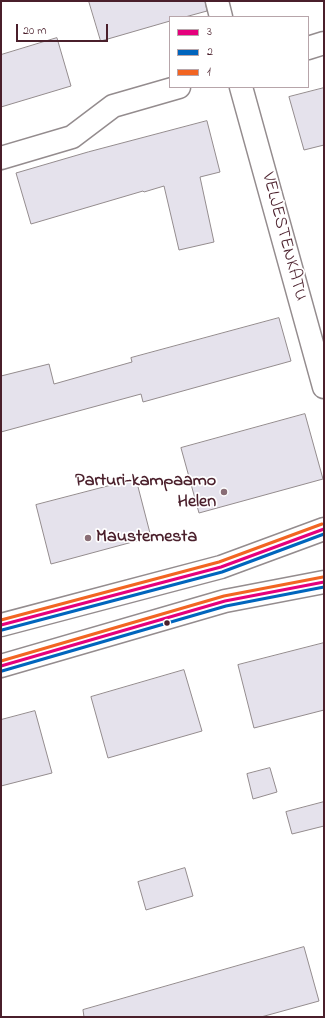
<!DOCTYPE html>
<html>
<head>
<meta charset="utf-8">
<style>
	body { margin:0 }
	#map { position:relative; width:325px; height:1018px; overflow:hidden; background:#fff; font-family:"Indie Flower",sans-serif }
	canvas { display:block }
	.frame { position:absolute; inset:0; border:2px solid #4a1f2b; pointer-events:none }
	.legend { position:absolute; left:169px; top:16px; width:140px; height:72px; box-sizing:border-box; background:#fff; border:1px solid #b7a5aa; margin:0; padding:5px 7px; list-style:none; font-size:12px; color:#4a1f2b }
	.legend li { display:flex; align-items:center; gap:8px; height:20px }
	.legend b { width:20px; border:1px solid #b7a5aa }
	.scale { position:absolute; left:16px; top:24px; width:92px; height:18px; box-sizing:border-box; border:2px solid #4a1f2b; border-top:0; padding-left:5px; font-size:12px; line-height:14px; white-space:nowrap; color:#4a1f2b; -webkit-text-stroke:3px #fff; paint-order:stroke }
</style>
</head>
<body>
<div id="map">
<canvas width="325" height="1018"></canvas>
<div class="frame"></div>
<ul class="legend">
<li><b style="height:5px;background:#e5007d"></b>3</li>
<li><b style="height:5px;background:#0065bd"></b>2</li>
<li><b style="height:5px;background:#f26522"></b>1</li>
</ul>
<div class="scale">20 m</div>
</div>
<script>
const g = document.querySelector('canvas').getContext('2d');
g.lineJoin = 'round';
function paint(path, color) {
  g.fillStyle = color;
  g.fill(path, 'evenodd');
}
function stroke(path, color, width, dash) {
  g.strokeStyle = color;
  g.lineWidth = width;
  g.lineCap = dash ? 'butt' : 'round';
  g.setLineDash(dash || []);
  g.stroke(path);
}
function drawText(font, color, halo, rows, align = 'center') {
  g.font = font + ' "Indie Flower",sans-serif';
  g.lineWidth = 3.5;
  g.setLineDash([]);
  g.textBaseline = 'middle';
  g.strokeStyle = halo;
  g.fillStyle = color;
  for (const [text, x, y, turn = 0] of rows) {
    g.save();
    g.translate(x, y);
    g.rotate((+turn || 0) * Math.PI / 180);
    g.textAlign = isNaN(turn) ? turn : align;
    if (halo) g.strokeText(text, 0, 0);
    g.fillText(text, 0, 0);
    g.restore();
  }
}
const building = new Path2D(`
	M 89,1 L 205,1 L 207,11 L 185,17 L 170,17 L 170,21 L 101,41 Z
	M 57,38 L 71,86 L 1,107 L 1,55 Z
	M 324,88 L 324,145 L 304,150 L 289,97 Z
	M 207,121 L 220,172 L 200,177 L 214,242 L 179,250 L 164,186 L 144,192 L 143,191 L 31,224 L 16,173 L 88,152 Z
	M 279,318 L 291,361 L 143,402 L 141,394 L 1,432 L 1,376 L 49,364 L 54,384 L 132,362 L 131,358 Z
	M 305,414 L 323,479 L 199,513 L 181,448 Z
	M 136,479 L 151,537 L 51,564 L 36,505 Z
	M 324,643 L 324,710 L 254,728 L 238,665 Z
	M 184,670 L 202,731 L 108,758 L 91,697 Z
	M 35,711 L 52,773 L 1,786 L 1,720 Z
	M 270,768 L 277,792 L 253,799 L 247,774 Z
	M 324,802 L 324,826 L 292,834 L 286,812 Z
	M 185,868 L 193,896 L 146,910 L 138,882 Z
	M 304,947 L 319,1001 L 261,1017 L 84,1017 L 83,1010 Z`);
const minor = new Path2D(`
	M 217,1 L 221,17
	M 308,48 L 324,43
	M 241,87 L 324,387
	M 1,158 L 72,137 L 113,106 L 179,87`);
const secondary = new Path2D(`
	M 1,625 L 221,567 L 324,529
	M 1,666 L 225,601 L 324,582`);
const bus1 = new Path2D(`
	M 1,625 L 221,567 L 324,529
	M 1,666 L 225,601 L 324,582`);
const bus2 = new Path2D(`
	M 2,630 L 222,572 L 324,534
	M 2,671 L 226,606 L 324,587`);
const bus3 = new Path2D(`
	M 1,620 L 219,562 L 322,524
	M 1,661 L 224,596 L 323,577`);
const markers = [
	[224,492,4,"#896d75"],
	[88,538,4,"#896d75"],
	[167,623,3.5,"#4a1f2b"]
];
const streetNames = [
	["VELJESTENKATU",283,237,75]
];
const poiNames = [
	["Parturi-kampaamo",216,482],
	["Helen",216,503],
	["Maustemesta",96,538,"left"]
];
paint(building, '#e5e2ec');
stroke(building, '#948c8e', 1);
stroke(minor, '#948c8e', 25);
stroke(secondary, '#948c8e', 25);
stroke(minor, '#fff', 22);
stroke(secondary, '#fff', 22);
stroke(bus1, '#e5007d', 3);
stroke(bus2, '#0065bd', 3);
stroke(bus3, '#f26522', 3);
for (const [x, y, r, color] of markers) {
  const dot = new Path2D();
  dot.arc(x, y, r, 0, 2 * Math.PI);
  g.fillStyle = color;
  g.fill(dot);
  stroke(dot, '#fff', 1.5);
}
drawText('18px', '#4a1f2b', '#fff', streetNames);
drawText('bold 18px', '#4a1f2b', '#fff', poiNames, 'right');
</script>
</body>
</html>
